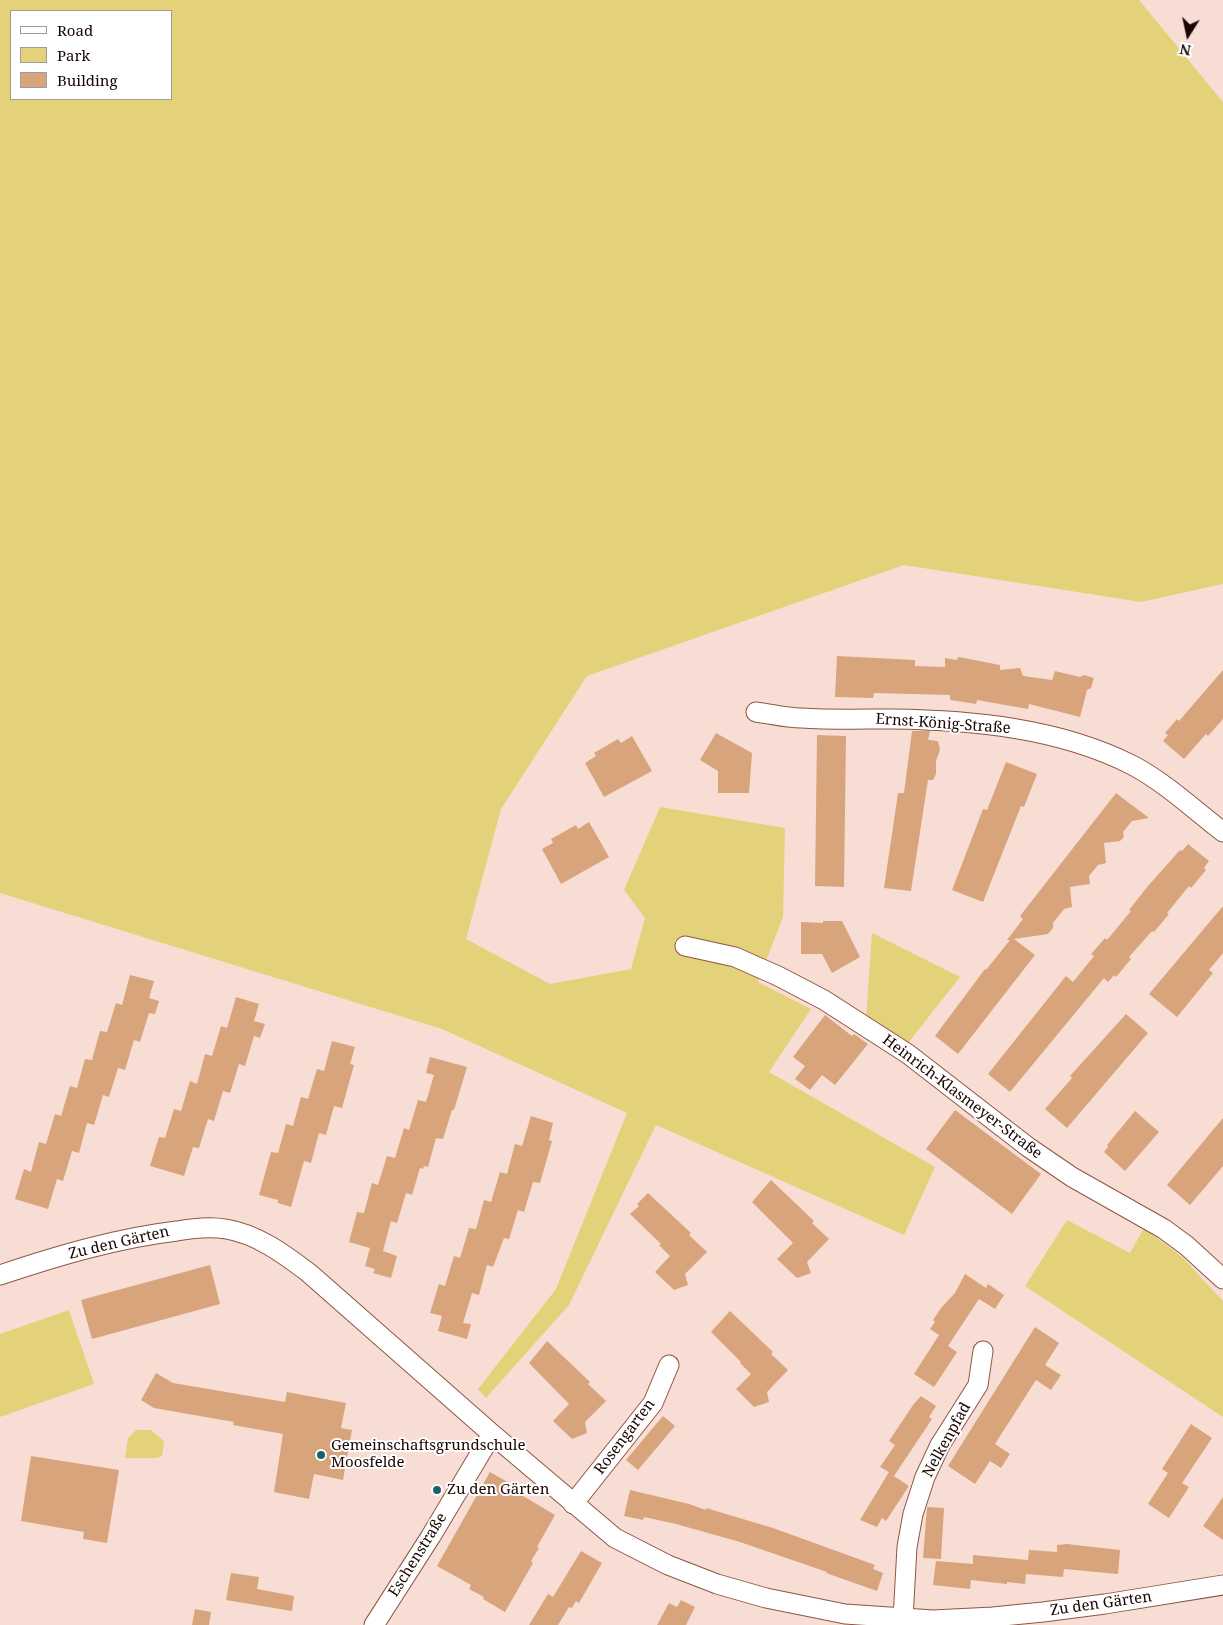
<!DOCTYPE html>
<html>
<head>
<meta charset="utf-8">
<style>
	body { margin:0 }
	#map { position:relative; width:1223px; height:1625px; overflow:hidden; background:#f8ddd4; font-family:"Noto Serif",serif }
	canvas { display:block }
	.legend { position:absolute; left:10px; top:10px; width:162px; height:90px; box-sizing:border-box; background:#fff; border:1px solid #a39b99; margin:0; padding:6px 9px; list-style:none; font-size:15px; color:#190501 }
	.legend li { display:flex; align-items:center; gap:10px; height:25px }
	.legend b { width:25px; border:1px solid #a39b99 }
	.north { position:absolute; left:1163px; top:10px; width:50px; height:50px; -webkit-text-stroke:4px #fff; paint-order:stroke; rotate:190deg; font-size:14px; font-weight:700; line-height:20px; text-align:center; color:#190501 }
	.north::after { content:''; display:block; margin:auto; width:18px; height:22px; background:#190501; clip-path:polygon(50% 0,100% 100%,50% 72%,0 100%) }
</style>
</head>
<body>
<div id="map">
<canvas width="1223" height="1625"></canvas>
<ul class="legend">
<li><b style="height:6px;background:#fff"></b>Road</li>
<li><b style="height:14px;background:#e3d27a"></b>Park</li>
<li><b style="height:14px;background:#d8a47c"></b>Building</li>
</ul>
<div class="north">N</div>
</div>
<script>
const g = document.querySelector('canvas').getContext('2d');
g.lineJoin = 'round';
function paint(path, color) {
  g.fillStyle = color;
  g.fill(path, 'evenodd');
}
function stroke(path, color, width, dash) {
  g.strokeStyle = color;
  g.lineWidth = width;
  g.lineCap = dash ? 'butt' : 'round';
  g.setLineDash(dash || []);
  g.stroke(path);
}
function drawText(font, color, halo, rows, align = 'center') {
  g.font = font + ' "Noto Serif",serif';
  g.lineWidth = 4;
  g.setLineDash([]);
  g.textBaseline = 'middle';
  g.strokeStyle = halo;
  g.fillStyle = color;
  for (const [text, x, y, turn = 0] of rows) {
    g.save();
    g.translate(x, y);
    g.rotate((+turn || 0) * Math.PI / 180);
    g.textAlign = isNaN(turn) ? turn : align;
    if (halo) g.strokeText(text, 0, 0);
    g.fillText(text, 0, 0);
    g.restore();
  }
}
const green = new Path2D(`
	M 0,0 L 1139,0 L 1223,102 L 1223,584 L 1141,602 L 904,565 L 587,676 L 501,809 L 466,939 L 550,984 L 631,969 L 645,918 L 624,890 L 660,807 L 785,828 L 783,917 L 758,982 L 811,1009 L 769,1072 L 935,1167 L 904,1235 L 656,1125 L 569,1305 L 486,1398 L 478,1389 L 556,1289 L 627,1113 L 442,1029 L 0,893 ZM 11,11 L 171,11 L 171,99 L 11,99 Z
	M 872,933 L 960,977 L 908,1043 L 866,1018 Z
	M 1067,1220 L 1130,1253 L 1144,1228 L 1182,1257 L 1223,1301 L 1223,1417 L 1025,1286 Z
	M 69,1310 L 94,1384 L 0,1417 L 0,1334 Z
	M 136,1430 L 151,1430 L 164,1441 L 162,1456 L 157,1458 L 125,1458 L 128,1438 Z`);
const building = new Path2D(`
	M 837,656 L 915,660 L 915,666 L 945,667 L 945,658 L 956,660 L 959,657 L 1000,665 L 1000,670 L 1020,668 L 1023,676 L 1052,680 L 1055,671 L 1080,677 L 1084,675 L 1094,678 L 1091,688 L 1087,690 L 1080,717 L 1029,704 L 1028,709 L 977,700 L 976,704 L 950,700 L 950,695 L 874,693 L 873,698 L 835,697 Z
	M 1223,670 L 1223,719 L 1208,736 L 1206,734 L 1184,759 L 1163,741 L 1168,735 L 1165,733 L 1177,719 L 1179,721 Z
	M 912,731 L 930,731 L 928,740 L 938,741 L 940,750 L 936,761 L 936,774 L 933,780 L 928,780 L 911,891 L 884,888 L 898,793 L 904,793 Z
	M 716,733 L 752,753 L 749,793 L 718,793 L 718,771 L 700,760 Z
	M 817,735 L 846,736 L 844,887 L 815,886 Z
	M 632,736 L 652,771 L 604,797 L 585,763 L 596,756 L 594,753 L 618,739 L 621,743 Z
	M 1006,762 L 1037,774 L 1024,807 L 1021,806 L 983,902 L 952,890 L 983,809 L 987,810 Z
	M 1116,793 L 1149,818 L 1132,821 L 1123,832 L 1124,837 L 1120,841 L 1104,843 L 1106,863 L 1098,865 L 1089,876 L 1090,884 L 1070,887 L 1072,907 L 1064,909 L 1053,923 L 1053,928 L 1048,934 L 1014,939 L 1035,955 L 958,1054 L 935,1036 L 985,969 L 986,970 L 1010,940 L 1007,940 L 1023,919 L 1020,916 Z
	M 589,822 L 609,857 L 561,884 L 542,849 L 553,843 L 551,839 L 576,825 L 578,829 Z
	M 1188,844 L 1209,861 L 1204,868 L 1206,870 L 1191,888 L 1189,886 L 1167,913 L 1169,914 L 1154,932 L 1152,931 L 1129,957 L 1131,959 L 1116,977 L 1114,975 L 1108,982 L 1104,978 L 1010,1092 L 988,1074 L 1066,976 L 1073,982 L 1094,956 L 1091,954 L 1105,938 L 1107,940 L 1131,911 L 1129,910 L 1148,886 L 1180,850 L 1182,851 Z
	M 1223,906 L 1223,953 L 1209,970 L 1213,973 L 1177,1017 L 1149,994 Z
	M 823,921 L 842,921 L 860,957 L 832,973 L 822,954 L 801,954 L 801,922 L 823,923 Z
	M 130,975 L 154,981 L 149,998 L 159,1001 L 155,1014 L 149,1013 L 140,1042 L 134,1040 L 125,1070 L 118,1068 L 109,1097 L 103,1095 L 94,1125 L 87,1123 L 79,1153 L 72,1151 L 63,1181 L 57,1179 L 48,1209 L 15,1199 L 24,1169 L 31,1172 L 39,1142 L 46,1144 L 55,1114 L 61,1116 L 70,1086 L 77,1088 L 85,1059 L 92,1060 L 100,1031 L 107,1032 L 116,1003 L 122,1005 Z
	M 236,997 L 259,1004 L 254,1021 L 265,1024 L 260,1038 L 254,1036 L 245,1066 L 239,1064 L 230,1093 L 223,1091 L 214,1121 L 208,1119 L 199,1148 L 193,1147 L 184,1176 L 150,1166 L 159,1137 L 165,1138 L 174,1109 L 181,1111 L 190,1081 L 197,1084 L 205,1054 L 212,1056 L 221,1026 L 227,1028 Z
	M 1126,1014 L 1148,1033 L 1067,1128 L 1045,1109 L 1072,1078 L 1070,1076 Z
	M 825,1015 L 852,1036 L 854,1034 L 868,1044 L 835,1085 L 822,1075 L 810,1090 L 795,1079 L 805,1066 L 793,1057 Z
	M 332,1041 L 355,1047 L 350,1064 L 354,1065 L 342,1108 L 334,1106 L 326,1135 L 319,1133 L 311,1163 L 304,1161 L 291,1207 L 278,1203 L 278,1200 L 259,1195 L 271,1152 L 278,1153 L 286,1124 L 293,1126 L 301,1097 L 308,1099 L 317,1069 L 324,1071 Z
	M 430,1057 L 467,1067 L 454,1110 L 452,1110 L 443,1139 L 436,1138 L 428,1167 L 424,1166 L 423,1169 L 420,1168 L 412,1195 L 406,1193 L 397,1223 L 391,1221 L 383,1251 L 397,1256 L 391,1278 L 373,1273 L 375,1269 L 365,1266 L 370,1248 L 349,1242 L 357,1212 L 364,1213 L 372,1183 L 378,1185 L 387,1156 L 395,1158 L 404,1128 L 409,1130 L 418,1100 L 426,1102 L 434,1075 L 426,1073 Z
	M 955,1110 L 1041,1174 L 1012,1214 L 926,1149 Z
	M 1135,1111 L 1159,1132 L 1125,1171 L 1104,1152 L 1108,1147 L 1107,1145 Z
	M 531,1116 L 553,1123 L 549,1140 L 552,1141 L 540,1183 L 533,1182 L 524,1212 L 518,1210 L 509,1239 L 504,1238 L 493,1267 L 487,1265 L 479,1295 L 472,1293 L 463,1323 L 471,1324 L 467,1339 L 438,1331 L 442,1316 L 430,1313 L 439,1284 L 445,1286 L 454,1256 L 460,1258 L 469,1228 L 476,1229 L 484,1200 L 491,1202 L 500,1172 L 507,1174 L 515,1144 L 522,1146 Z
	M 1223,1118 L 1223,1166 L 1190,1205 L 1167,1185 Z
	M 771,1180 L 814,1221 L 812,1223 L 829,1239 L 807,1262 L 811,1273 L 797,1278 L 777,1259 L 793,1243 L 752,1202 Z
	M 648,1193 L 691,1233 L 689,1235 L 707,1252 L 685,1274 L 688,1285 L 674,1290 L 655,1272 L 670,1256 L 659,1245 L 661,1244 L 630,1214 L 639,1206 L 637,1204 Z
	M 210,1265 L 220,1304 L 92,1339 L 81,1300 Z
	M 965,1274 L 986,1288 L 988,1284 L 1004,1295 L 995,1309 L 979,1299 L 948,1346 L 957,1352 L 934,1387 L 914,1374 L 939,1335 L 930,1329 L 935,1322 L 933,1320 L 941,1308 L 955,1293 Z
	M 730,1311 L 773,1352 L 771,1354 L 788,1370 L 767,1392 L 769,1402 L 754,1407 L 736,1389 L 751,1374 L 740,1363 L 741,1362 L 711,1332 Z
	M 1035,1327 L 1059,1343 L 1045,1365 L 1061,1375 L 1051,1390 L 1036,1380 L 995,1444 L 1010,1454 L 1001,1468 L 990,1461 L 975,1484 L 948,1466 Z
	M 547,1341 L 590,1382 L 588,1384 L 606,1401 L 585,1422 L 587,1433 L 572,1439 L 553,1421 L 569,1404 L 529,1363 Z
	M 156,1373 L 173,1383 L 285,1402 L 287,1392 L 346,1403 L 341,1428 L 352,1430 L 343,1480 L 314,1474 L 309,1499 L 274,1492 L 283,1434 L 233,1425 L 234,1422 L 154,1408 L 141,1400 Z
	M 921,1396 L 936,1406 L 929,1417 L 932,1419 L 894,1476 L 891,1474 L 909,1486 L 886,1521 L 882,1518 L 877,1527 L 860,1520 L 889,1472 L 880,1467 L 895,1445 L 889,1441 L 913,1405 Z
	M 663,1416 L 675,1426 L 638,1470 L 626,1460 Z
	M 1191,1424 L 1212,1438 L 1182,1483 L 1189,1487 L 1169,1518 L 1148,1504 L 1168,1473 L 1162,1469 Z
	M 31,1456 L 119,1470 L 107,1543 L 83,1539 L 84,1532 L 21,1521 Z
	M 490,1472 L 525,1492 L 523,1496 L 555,1515 L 537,1547 L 539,1548 L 531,1561 L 533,1563 L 505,1612 L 483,1599 L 484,1597 L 469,1589 L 471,1585 L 437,1566 Z
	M 630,1490 L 689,1504 L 706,1510 L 706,1508 L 773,1528 L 875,1565 L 873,1569 L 883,1573 L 877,1591 L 826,1573 L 827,1572 L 740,1542 L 676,1524 L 644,1517 L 643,1520 L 624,1516 Z
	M 1223,1497 L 1223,1540 L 1203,1526 Z
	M 927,1507 L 944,1508 L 941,1559 L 923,1558 Z
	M 1067,1544 L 1120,1550 L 1118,1574 L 1064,1569 L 1063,1577 L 1026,1574 L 1025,1584 L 1007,1582 L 1007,1584 L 971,1580 L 970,1589 L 933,1585 L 936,1561 L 973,1564 L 973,1555 L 1028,1560 L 1029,1550 L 1057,1552 L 1057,1545 Z
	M 581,1551 L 602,1563 L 579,1603 L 576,1601 L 572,1608 L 569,1607 L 558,1625 L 529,1625 L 548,1594 L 553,1597 Z
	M 231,1573 L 259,1577 L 257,1589 L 294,1596 L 292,1611 L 226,1600 Z
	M 681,1600 L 695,1607 L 686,1625 L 657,1625 L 669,1603 L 677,1607 Z
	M 195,1609 L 211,1612 L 209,1625 L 192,1625 Z`);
const street = new Path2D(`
	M 756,712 C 771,714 786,718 801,718 C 831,720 862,719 892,719 C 972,720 1059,728 1132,765 C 1166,783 1193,809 1223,832
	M 685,946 L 735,957 L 778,976 L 824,1000 L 908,1054 L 1028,1147 L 1072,1177 L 1164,1229 L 1187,1246 L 1223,1279
	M 0,1275 C 57,1256 117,1238 177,1231 C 193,1228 209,1226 226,1229 C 257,1234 284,1254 309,1273 L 492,1434 L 615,1538 L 668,1565 L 717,1584 L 766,1598 L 845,1614 L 933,1620 L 993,1617 L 1043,1612 L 1105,1604 L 1223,1585
	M 573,1504 L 653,1403 L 669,1365
	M 903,1619 L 907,1547 L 913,1514 L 925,1477 L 940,1445 L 978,1385 L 983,1351
	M 374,1625 L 431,1536 L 492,1434`);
const markers = [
	[321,1455,5,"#1c6173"],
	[437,1490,5,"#1c6173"]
];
const streetNames = [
	["Ernst-König-Straße",943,724,4],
	["Heinrich-Klasmeyer-Straße",962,1097,37],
	["Zu den Gärten",119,1243,-13],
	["Rosengarten",625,1437,-53],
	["Nelkenpfad",947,1440,-61],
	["Eschenstraße",418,1555,-58],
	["Zu den Gärten",1101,1604,-8]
];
const poiNames = [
	["Gemeinschaftsgrundschule",331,1446],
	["Moosfelde",331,1463],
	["Zu den Gärten",447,1490]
];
paint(green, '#e3d27a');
paint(building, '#d8a47c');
stroke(street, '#8e5543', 21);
stroke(street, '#fff', 19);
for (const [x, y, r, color] of markers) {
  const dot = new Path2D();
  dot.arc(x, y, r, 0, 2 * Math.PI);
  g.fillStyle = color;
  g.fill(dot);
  stroke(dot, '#fff', 2);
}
drawText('15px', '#190501', '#fff', streetNames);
drawText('15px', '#190501', '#fff', poiNames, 'left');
</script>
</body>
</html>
